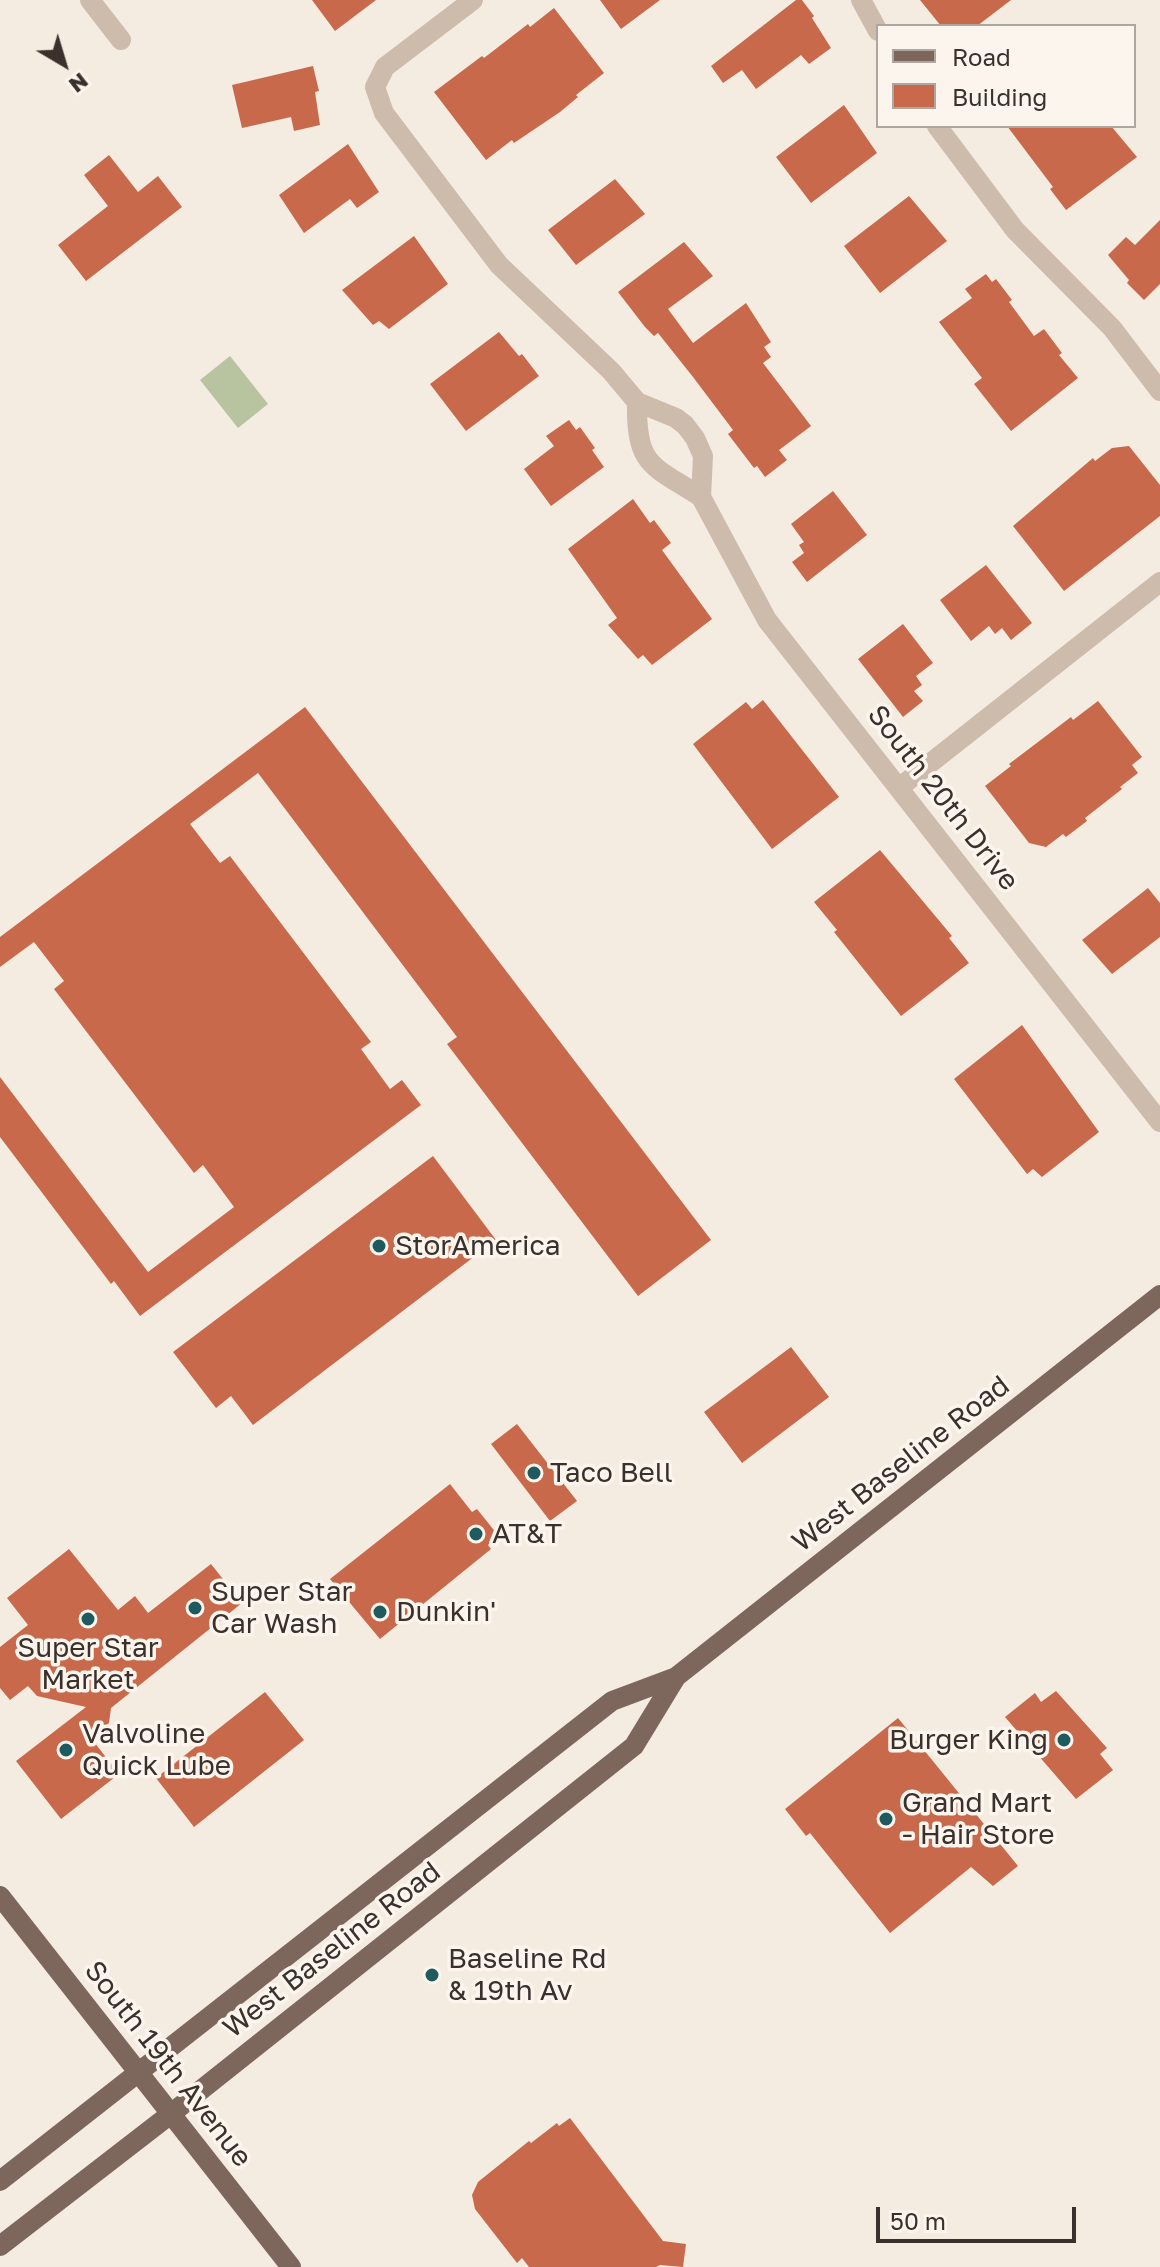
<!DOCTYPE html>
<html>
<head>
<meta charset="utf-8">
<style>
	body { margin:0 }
	#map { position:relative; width:1160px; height:2267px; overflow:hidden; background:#f4ebe1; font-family:"Golos Text",sans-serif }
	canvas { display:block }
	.legend { position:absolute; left:876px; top:24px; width:260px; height:104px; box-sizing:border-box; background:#fbf5ee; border:2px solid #aea6a0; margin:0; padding:10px 14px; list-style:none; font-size:24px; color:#3b302b }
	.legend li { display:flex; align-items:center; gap:16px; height:40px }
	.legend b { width:40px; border:2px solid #aea6a0 }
	.north { position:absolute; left:24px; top:24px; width:80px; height:80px; -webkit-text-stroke:6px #fbf5ee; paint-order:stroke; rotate:142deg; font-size:22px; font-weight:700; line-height:32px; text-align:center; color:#3b302b }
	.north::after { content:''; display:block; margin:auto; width:28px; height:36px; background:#3b302b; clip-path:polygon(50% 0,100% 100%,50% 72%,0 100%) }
	.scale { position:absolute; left:876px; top:2207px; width:200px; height:36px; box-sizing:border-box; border:4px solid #3b302b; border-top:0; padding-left:10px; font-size:24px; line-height:28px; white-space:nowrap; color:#3b302b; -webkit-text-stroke:6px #fbf5ee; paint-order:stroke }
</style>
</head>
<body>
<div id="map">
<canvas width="1160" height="2267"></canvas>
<ul class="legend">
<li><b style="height:10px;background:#7d675c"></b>Road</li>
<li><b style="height:22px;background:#c8694b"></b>Building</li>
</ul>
<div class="north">N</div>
<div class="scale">50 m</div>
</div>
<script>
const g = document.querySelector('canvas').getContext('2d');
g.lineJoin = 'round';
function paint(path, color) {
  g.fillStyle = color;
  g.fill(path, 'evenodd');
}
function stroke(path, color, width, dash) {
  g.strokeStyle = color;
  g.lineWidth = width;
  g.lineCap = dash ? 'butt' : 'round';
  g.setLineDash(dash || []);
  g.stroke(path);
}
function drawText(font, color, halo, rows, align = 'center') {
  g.font = font + ' "Golos Text",sans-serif';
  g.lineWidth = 7;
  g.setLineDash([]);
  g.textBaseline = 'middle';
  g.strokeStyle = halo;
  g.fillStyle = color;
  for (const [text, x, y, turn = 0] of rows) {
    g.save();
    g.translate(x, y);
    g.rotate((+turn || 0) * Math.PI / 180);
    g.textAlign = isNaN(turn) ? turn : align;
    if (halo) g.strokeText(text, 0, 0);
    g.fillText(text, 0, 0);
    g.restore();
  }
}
const green = new Path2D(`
	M 230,356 L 268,404 L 238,428 L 200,380 Z`);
const building = new Path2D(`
	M 312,0 L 376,0 L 335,31 Z
	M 600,0 L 660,0 L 621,29 Z
	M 796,0 L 802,0 L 814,16 L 812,18 L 831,48 L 809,64 L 801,55 L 756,89 L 742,70 L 723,83 L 711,66 Z
	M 920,0 L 1011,0 L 977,26 L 941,26 Z
	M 554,8 L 604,73 L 576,95 L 578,97 L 560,112 L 514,143 L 512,140 L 486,160 L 434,92 L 482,56 L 484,58 L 528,24 L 530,27 Z
	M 313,66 L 319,91 L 315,92 L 320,125 L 294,131 L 291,117 L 242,128 L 232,85 Z
	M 844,105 L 877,153 L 811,203 L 776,157 Z
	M 1007,126 L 1111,126 L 1137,157 L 1066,210 L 1050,189 L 1053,187 Z
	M 348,144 L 379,192 L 357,208 L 350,199 L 304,233 L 279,195 Z
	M 109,155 L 138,192 L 158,176 L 182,207 L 86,281 L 58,245 L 108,206 L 84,175 Z
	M 615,179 L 645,214 L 576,265 L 548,230 Z
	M 909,196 L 947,241 L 880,293 L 844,246 Z
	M 1160,220 L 1160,284 L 1144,300 L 1127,283 L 1129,280 L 1108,255 L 1126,237 L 1135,245 Z
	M 414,236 L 448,284 L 389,329 L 379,321 L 373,325 L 342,290 Z
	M 684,242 L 713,276 L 668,309 L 693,343 L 746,303 L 771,342 L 764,347 L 771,357 L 763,363 L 811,426 L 779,450 L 787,460 L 765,477 L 757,466 L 754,468 L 728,434 L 733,430 L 693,377 L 658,333 L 654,336 L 645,327 L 618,292 Z
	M 986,274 L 992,282 L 996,279 L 1012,300 L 1009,302 L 1034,336 L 1044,329 L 1062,353 L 1059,355 L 1078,378 L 1011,431 L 974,384 L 982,378 L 939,322 L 972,298 L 965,289 Z
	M 499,332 L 519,356 L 522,354 L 539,376 L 466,431 L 430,384 Z
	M 569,420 L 576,430 L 580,427 L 595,448 L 592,450 L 604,467 L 551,506 L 524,469 L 554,446 L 546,436 Z
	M 1129,446 L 1160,485 L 1160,516 L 1064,591 L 1013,526 L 1093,458 L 1095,461 L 1112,448 Z
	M 833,491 L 867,535 L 807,582 L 792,562 L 804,553 L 799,545 L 804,542 L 791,524 Z
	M 633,499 L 650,523 L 654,520 L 671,543 L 662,550 L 712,619 L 652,665 L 643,655 L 638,659 L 608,625 L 617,618 L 568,549 Z
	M 986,565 L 1032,623 L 1011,640 L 1002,628 L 995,634 L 989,626 L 971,641 L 940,600 Z
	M 903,624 L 933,663 L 916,676 L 922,685 L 914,691 L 923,701 L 903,717 L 858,659 Z
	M 763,700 L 839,797 L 772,849 L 693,744 L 746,702 L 752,709 Z
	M 1098,701 L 1142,757 L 1132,765 L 1138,773 L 1120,787 L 1122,789 L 1085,818 L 1087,821 L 1066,837 L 1063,834 L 1046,847 L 1029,843 L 985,786 L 1011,766 L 1009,764 L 1071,717 L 1073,720 Z
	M 305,707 L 711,1240 L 638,1296 L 447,1044 L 457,1037 L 258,773 L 190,824 L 220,863 L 230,856 L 371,1042 L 361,1049 L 390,1089 L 402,1080 L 421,1105 L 140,1316 L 114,1281 L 111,1284 L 0,1137 L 0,1077 L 148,1272 L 234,1207 L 203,1165 L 194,1173 L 54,989 L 64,981 L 34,942 L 0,967 L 0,937 Z
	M 880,850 L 952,936 L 949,938 L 969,963 L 901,1016 L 834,932 L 837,930 L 814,902 Z
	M 1148,888 L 1160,903 L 1160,937 L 1112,974 L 1082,940 Z
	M 1022,1025 L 1099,1132 L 1042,1177 L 1033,1169 L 1027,1174 L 954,1079 Z
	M 433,1156 L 496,1240 L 253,1425 L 231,1396 L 216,1408 L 173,1352 Z
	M 791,1347 L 829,1397 L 742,1463 L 704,1412 Z
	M 517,1424 L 577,1501 L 550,1521 L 491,1444 Z
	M 450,1484 L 472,1512 L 477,1509 L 497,1534 L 488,1545 L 491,1549 L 380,1639 L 330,1579 Z
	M 69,1549 L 118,1610 L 135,1596 L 148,1613 L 211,1564 L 242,1603 L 111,1708 L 109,1723 L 91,1738 L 119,1774 L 61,1819 L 16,1761 L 86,1707 L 37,1696 L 28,1686 L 10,1700 L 0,1688 L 0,1647 L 28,1625 L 7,1598 Z
	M 1056,1691 L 1107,1748 L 1100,1754 L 1113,1770 L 1076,1799 L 1005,1717 L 1035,1693 L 1041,1702 Z
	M 265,1692 L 304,1740 L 194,1827 L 156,1778 Z
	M 898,1718 L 1018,1866 L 993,1886 L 971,1867 L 890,1933 L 810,1833 L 806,1836 L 785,1809 Z
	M 570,2118 L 663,2241 L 686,2244 L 683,2267 L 660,2265 L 656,2267 L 529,2267 L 522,2258 L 517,2263 L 475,2209 L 472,2195 L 478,2182 L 529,2141 L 531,2143 L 557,2123 L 559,2126 Z`);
const minor = new Path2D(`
	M 90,0 L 121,40
	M 473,0 L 385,67 L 375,87 L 384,113 L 499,265 L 611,371 L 637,402 L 676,418 L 685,425 L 695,438 L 703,456 L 701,497 L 767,620 L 1160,1122
	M 861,0 L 878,31
	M 937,126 L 1015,230 L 1112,328 L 1160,391
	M 637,402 C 636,467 652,465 701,497
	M 900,787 L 1160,582`);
const major = new Path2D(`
	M 0,1896 L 291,2267
	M 0,2181 L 612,1701 L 676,1677 L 1160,1295
	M 0,2246 L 172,2113 L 634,1746 L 676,1677`);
const markers = [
	[379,1246,8,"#1f5a5e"],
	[534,1473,8,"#1f5a5e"],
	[476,1534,8,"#1f5a5e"],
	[195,1608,8,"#1f5a5e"],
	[380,1612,8,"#1f5a5e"],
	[88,1619,8,"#1f5a5e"],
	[1064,1740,8,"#1f5a5e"],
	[66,1750,8,"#1f5a5e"],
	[886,1819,8,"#1f5a5e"],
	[432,1975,8,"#1f5a5e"]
];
const streetNames = [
	["South 20th Drive",943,798,52],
	["West Baseline Road",901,1464,-38],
	["West Baseline Road",332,1950,-38],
	["South 19th Avenue",168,2064,52]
];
const poiNames = [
	["StorAmerica",395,1246],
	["Taco Bell",550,1473],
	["AT&T",492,1534],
	["Super Star",211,1592],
	["Car Wash",211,1624],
	["Dunkin'",396,1612],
	["Super Star",88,1648,"center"],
	["Market",88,1680,"center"],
	["Valvoline",82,1734],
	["Quick Lube",82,1766],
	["Burger King",1048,1740,"right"],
	["Grand Mart",902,1803],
	["- Hair Store",902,1835],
	["Baseline Rd",448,1959],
	["& 19th Av",448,1991]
];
paint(green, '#b8c4a0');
paint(building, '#c8694b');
stroke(minor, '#cdbbac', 20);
stroke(major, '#7d675c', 20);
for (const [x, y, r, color] of markers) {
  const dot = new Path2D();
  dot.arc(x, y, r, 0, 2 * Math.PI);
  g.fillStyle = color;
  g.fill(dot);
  stroke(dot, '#fbf5ee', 3);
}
drawText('28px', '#3b302b', '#fbf5ee', streetNames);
drawText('28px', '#3b302b', '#fbf5ee', poiNames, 'left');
</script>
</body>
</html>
